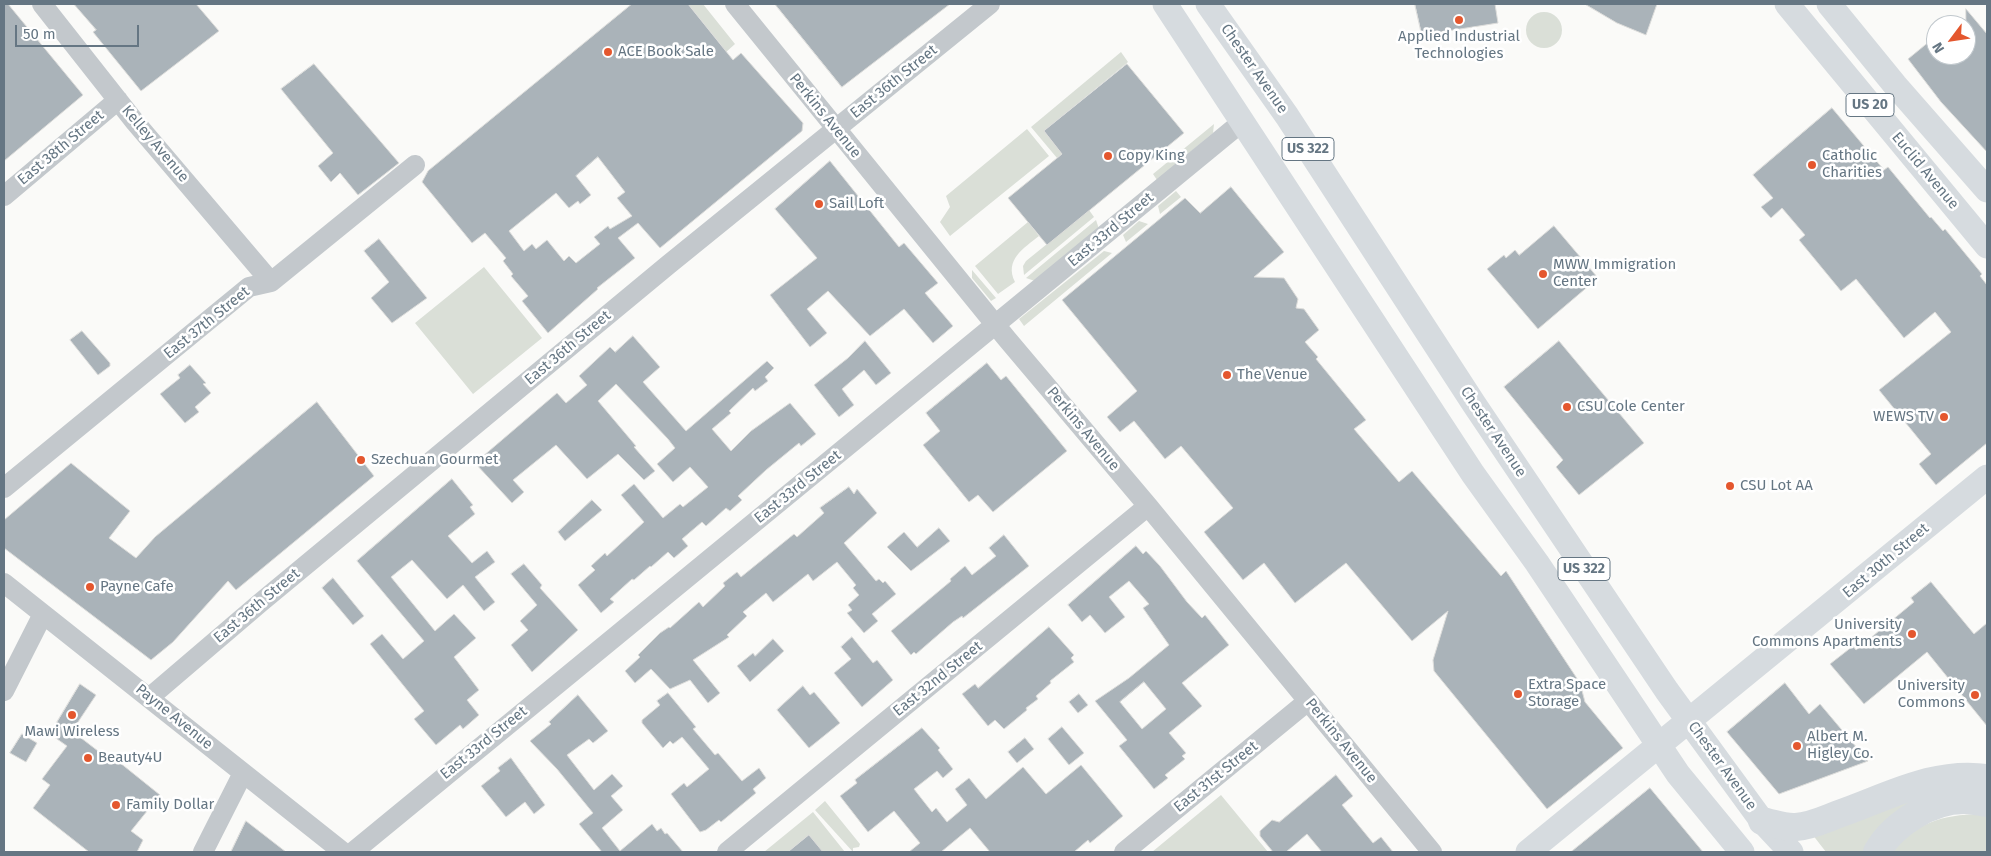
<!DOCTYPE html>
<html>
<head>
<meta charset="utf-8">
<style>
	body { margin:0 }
	#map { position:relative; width:1991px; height:856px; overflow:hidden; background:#fafaf8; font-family:"Fira Sans",sans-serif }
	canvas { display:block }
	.frame { position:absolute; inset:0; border:5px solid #657683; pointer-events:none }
	.north { position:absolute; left:1926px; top:15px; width:50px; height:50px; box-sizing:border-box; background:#fff; border:1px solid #c1c8cd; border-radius:50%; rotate:239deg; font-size:14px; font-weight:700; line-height:20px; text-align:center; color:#657683 }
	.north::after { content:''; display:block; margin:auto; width:18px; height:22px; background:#e4572e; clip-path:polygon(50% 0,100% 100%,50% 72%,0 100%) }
	.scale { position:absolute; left:15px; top:25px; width:124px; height:22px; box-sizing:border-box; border:2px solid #657683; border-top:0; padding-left:6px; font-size:15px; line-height:18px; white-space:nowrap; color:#657683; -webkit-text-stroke:4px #fff; paint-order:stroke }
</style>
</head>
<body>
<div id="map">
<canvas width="1991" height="856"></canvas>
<div class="frame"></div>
<div class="north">N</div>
<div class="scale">50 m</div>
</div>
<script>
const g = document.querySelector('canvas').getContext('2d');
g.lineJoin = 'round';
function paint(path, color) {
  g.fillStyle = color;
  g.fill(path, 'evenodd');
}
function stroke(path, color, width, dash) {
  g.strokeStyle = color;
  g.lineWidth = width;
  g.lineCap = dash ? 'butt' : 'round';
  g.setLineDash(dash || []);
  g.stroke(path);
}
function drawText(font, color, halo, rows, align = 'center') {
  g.font = font + ' "Fira Sans",sans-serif';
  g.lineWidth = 5;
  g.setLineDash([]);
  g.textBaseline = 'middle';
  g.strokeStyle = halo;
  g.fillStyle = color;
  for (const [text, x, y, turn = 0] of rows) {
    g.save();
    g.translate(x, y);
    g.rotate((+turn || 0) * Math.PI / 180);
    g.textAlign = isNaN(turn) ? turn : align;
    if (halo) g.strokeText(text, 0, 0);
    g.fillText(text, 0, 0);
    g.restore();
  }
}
const green = new Path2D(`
	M 688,4 L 703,4 L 735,44 L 725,53 L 722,46 Z
	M1526 30a18 18 0 1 1 36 0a18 18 0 1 1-36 0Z
	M 1121,52 L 1128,62 L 1044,131 L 1062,154 L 1057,158 L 1031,127 Z
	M 1214,124 L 1213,133 L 1157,180 L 1153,174 Z
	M 1027,129 L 1049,156 L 950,236 L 940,222 L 950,207 L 946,196 Z
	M 1176,191 L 1181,197 L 1160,214 L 1158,206 Z
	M 1089,210 L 1094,217 L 1024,275 L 1023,266 L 1026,261 Z
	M 1096,220 L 1099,229 L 1035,281 L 1026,278 Z
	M 1139,221 L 1148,224 L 1126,242 L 1123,235 Z
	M 1028,222 L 1039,236 C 1024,248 1004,260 1015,282 L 998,294 L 975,266 Z
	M 1104,251 L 1112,253 L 1024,326 L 1019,319 Z
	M 484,267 L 542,338 L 473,394 L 415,323 Z
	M 972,270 L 996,298 L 991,301 L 972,278 Z
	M 1934,789 L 1867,852 L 1826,852 L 1812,834 Z
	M 1221,795 L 1268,852 L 1152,852 Z
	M 825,801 L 860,844 L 859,847 L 853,848 L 853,852 L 815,810 Z
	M 813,812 L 845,852 L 822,852 L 809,835 L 788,852 L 764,852 Z
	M 1979,814 L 1987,816 L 1987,852 L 1892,852 C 1916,822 1943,815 1979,814 Z`);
const building = new Path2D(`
	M 4,4 L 8,4 L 83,95 L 4,161 Z
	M 74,4 L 196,4 L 219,31 L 141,91 L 93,32 L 96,30 Z
	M 632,4 L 688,4 L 733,60 L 741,53 L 803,123 L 802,131 L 660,248 L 638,223 L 618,238 L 635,258 L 597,288 L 598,289 L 548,333 L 522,301 L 528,296 L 511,276 L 513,274 L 503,261 L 506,258 L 485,233 L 472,243 L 422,182 L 428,171 ZM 598,157 L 625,192 L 617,198 L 632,216 L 610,229 L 608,226 L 594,237 L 600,244 L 576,263 L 569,256 L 564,261 L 547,240 L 536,249 L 532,244 L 524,251 L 509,231 L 556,193 L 569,208 L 578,201 L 580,204 L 591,195 L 576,176 Z
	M 775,4 L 950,4 L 842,87 Z
	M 1415,4 L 1495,4 L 1498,23 L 1422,35 Z
	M 1585,4 L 1657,4 L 1646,35 L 1617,23 Z
	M 1966,9 L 1987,34 L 1987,152 L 1941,102 L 1908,59 L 1936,36 L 1936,55 L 1966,55 Z
	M 314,64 L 399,163 L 358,195 L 340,173 L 331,182 L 318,166 L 333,153 L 281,89 Z
	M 1127,64 L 1184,133 L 1047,245 L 1008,198 L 1062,154 L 1044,131 Z
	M 1832,108 L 1884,170 L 1888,167 L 1930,218 L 1931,217 L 1943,231 L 1945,229 L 1982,274 L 1980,276 L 1987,285 L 1987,443 L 1936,485 L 1919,464 L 1931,454 L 1879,390 L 1951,332 L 1935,312 L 1904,338 L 1856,279 L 1841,291 L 1799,240 L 1805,235 L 1782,208 L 1771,218 L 1761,207 L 1773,198 L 1753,175 Z
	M 830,161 L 899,247 L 904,243 L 938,283 L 925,293 L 953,326 L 933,343 L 904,309 L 870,336 L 828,291 L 807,309 L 827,333 L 810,347 L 770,295 L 817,258 L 775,209 Z
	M 1231,187 L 1284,252 L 1254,277 L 1284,278 L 1298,299 L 1296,308 L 1304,309 L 1319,330 L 1305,342 L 1318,357 L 1316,359 L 1366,420 L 1354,429 L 1399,482 L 1412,471 L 1501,576 L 1506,571 L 1580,683 L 1585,702 L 1623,748 L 1547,809 L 1434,671 L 1433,660 L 1448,611 L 1412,641 L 1346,563 L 1295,603 L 1264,563 L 1243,580 L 1204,532 L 1233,508 L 1181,446 L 1165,459 L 1134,421 L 1120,432 L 1107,417 L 1137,391 L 1062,300 L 1185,198 L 1200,213 Z
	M 1554,226 L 1598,278 L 1538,329 L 1487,269 L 1504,255 L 1506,258 L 1515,250 L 1519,255 Z
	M 379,239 L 427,298 L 392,323 L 371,298 L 389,282 L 364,251 Z
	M 82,331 L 110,363 L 110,366 L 98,375 L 70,340 Z
	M 633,336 L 660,367 L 643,382 L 686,431 L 767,361 L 774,368 L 765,377 L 768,381 L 755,391 L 753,388 L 729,411 L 731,413 L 712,429 L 731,451 L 751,431 L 790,403 L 816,434 L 801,446 L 799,443 L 766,470 L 738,496 L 742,500 L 730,511 L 726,508 L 706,526 L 702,522 L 682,539 L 688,546 L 674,558 L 668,552 L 651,567 L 650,566 L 634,580 L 632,579 L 610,599 L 614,602 L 601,613 L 578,585 L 595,570 L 591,566 L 605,553 L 607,556 L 644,522 L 621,495 L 634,484 L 663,518 L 680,504 L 683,507 L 708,487 L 690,467 L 673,482 L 657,464 L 675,448 L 668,439 L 616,384 L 598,401 L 636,446 L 634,447 L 655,471 L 644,480 L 618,454 L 587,479 L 556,445 L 513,480 L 524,492 L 512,503 L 475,463 L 557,393 L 566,403 L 587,385 L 579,376 L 610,347 L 615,352 Z
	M 865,341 L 891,373 L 876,385 L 864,370 L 842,389 L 854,405 L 839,417 L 814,385 L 848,358 Z
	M 1559,341 L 1644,443 L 1579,495 L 1556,467 L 1563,460 L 1504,387 Z
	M 987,363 L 1001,380 L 1006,376 L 1067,451 L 993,512 L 978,495 L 969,502 L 923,445 L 940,431 L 926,413 Z
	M 190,365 L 206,383 L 203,384 L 211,393 L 195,407 L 199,412 L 185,423 L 160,394 L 180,378 L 178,375 Z
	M 317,402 L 374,476 L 236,590 L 228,581 L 173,642 L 151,660 L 4,548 L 4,520 L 71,463 L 130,511 L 109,538 L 136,558 L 155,537 Z
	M 452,479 L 473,505 L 470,507 L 475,514 L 448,536 L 472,563 L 487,551 L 495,562 L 475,577 L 495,602 L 484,611 L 463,585 L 447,599 L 412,560 L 391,577 L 435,631 L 454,614 L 476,638 L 454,657 L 479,690 L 467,700 L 479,715 L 463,729 L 460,725 L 436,745 L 414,719 L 424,711 L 370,644 L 382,634 L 403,659 L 424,641 L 357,561 Z
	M 849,487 L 854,494 L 857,489 L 877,513 L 844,543 L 876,581 L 879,579 L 883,583 L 885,581 L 896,594 L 872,614 L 878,621 L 864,633 L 847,613 L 852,610 L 848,605 L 859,595 L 853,588 L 856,585 L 837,562 L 813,581 L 808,574 L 773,602 L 766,593 L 743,612 L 747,616 L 727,635 L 729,637 L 693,660 L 720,693 L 708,703 L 690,680 L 670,689 L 651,669 L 635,683 L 625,671 L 640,657 L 638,655 L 660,633 L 669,627 L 670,628 L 699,602 L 703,607 L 725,586 L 723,583 L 737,572 L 741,577 L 794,534 L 797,537 L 824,513 L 820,508 Z
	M 592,500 L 602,510 L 565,541 L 558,532 Z
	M 939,528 L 950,541 L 911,571 L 887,547 L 904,532 L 917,547 Z
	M 1004,535 L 1029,566 L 963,618 L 962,616 L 953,622 L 916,654 L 914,652 L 911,655 L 891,631 L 951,581 L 950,579 L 965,566 L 972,575 L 996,556 L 989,548 Z
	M 1136,546 L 1143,554 L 1146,551 L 1160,566 L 1187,602 L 1202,618 L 1205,615 L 1229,645 L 1182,683 L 1202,706 L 1169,733 L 1186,753 L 1182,756 L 1185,759 L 1165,775 L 1168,778 L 1154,789 L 1119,746 L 1127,740 L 1095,701 L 1129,678 L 1169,645 L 1143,608 L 1149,604 L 1129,581 L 1109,597 L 1125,617 L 1105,633 L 1090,615 L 1082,622 L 1068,605 ZM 1144,682 L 1166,709 L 1142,729 L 1120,702 Z
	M 524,564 L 542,585 L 540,588 L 578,630 L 532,672 L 511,645 L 528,630 L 520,621 L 537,605 L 511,574 Z
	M 333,578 L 364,616 L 353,625 L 322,588 Z
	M 1931,582 L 1974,634 L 1987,623 L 1987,726 L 1927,652 L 1864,704 L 1830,664 L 1853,646 L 1856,650 L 1914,602 L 1911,598 Z
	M 1049,627 L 1074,655 L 1071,658 L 1074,662 L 1050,681 L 1051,683 L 1036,696 L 1038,699 L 1026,708 L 1027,710 L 1004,729 L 995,720 L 988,726 L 962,694 L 975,684 L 978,688 Z
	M 852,637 L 873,663 L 877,660 L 893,680 L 862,707 L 834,673 L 851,659 L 841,647 Z
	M 773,639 L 784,651 L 750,682 L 737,666 L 753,653 L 755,656 Z
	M 1785,683 L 1809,714 L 1820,704 L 1868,761 L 1779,794 L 1727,732 Z
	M 80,684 L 96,695 L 72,731 L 111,761 L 114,758 L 160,795 L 131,831 L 143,840 L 137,852 L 89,852 L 33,808 L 50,785 L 42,779 L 67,746 L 50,734 Z
	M 803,686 L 810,695 L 814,692 L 840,723 L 809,748 L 777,710 Z
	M 668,693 L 696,727 L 693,729 L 715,755 L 718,753 L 742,781 L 759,768 L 766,778 L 753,789 L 756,793 L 721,822 L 719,820 L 706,830 L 700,832 L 671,794 L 684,783 L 687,787 L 709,769 L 682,737 L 673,744 L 670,741 L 663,748 L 642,723 L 642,720 L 660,705 L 657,701 Z
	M 1079,694 L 1088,705 L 1078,713 L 1069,702 Z
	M 578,695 L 608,731 L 593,743 L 589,739 L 567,755 L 570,759 L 594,790 L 612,774 L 623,786 L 611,796 L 623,810 L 602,828 L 620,851 L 652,824 L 657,831 L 661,828 L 665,834 L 667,833 L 683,852 L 602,852 L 579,824 L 593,813 L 557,769 L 530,741 L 551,724 L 549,722 Z
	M 1062,727 L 1084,753 L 1069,765 L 1048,739 Z
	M 922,728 L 940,748 L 938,750 L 953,769 L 943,778 L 937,771 L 914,789 L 932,812 L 936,808 L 947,822 L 967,805 L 955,789 L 969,778 L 986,799 L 1023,767 L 1046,794 L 1081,765 L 1123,816 L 1090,843 L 1088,840 L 1074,852 L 990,852 L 970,828 L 941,852 L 909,852 L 920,843 L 894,811 L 868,832 L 840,796 L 857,783 L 855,780 Z
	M 22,734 L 37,743 L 26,762 L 10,753 Z
	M 1025,738 L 1034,749 L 1017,763 L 1008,752 Z
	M 511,758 L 545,805 L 534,814 L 525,802 L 506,817 L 481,786 L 500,771 L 498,768 Z
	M 1336,775 L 1353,796 L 1342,805 L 1373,843 L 1381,837 L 1393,852 L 1322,852 L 1307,834 L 1286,852 L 1273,852 L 1260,836 L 1260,831 L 1272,820 L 1279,822 Z
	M 1650,788 L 1703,852 L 1571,852 Z
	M 246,821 L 286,852 L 231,852 Z
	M 809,835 L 823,852 L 788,852 Z`);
const minor = new Path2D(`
	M 42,4 L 135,122 L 271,282
	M 735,4 L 1007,339 L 1148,506 L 1432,852
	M 4,196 L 118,100
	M 4,488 L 249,287 L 271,282 L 415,165
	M 4,583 L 343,852
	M 4,691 L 43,614
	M 150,697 L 260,603 L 668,265 L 990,4
	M 203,852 L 243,773
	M 353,852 L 1242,122
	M 727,852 L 1148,506
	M 1124,852 L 1308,701`);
const major = new Path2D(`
	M 1165,4 L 1473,474 L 1537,563 L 1678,774 L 1742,852
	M 1208,4 L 1287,116 L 1474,404 L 1667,691 L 1762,821 L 1791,852
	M 1787,4 L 1987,246
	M 1829,4 L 1895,85 L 1987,190
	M 1528,852 L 1987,477`);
const highway = new Path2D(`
	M 1762,821 C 1773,823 1784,828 1796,827 C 1810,826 1823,820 1836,815 C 1886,798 1933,770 1987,778
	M 1877,852 C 1893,824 1931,800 1964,800 C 1972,800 1980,802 1987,803`);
const markers = [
	[1459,20,5,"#e4572e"],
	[608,52,5,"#e4572e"],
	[1108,156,5,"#e4572e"],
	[1812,165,5,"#e4572e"],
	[819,204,5,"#e4572e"],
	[1543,274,5,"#e4572e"],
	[1227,375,5,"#e4572e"],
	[1567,407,5,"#e4572e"],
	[1944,417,5,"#e4572e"],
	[361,460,5,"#e4572e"],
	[1730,486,5,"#e4572e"],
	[90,587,5,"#e4572e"],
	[1912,634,5,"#e4572e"],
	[1518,694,5,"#e4572e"],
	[1975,695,5,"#e4572e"],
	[72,715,5,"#e4572e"],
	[1797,746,5,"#e4572e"],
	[88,758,5,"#e4572e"],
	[116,805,5,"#e4572e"]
];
const shields = [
	[1870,105,48],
	[1308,149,52],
	[1584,569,52]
];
const shieldNames = [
	["US 20",1870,105],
	["US 322",1308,149],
	["US 322",1584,569]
];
const poiNames = [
	["Applied Industrial",1459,37,"center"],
	["Technologies",1459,54,"center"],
	["ACE Book Sale",618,52],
	["Copy King",1118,156],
	["Catholic",1822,156],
	["Charities",1822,173],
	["Sail Loft",829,204],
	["MWW Immigration",1553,265],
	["Center",1553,282],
	["The Venue",1237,375],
	["CSU Cole Center",1577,407],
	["WEWS TV",1934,417,"right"],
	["Szechuan Gourmet",371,460],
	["CSU Lot AA",1740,486],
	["Payne Cafe",100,587],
	["University",1902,625,"right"],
	["Commons Apartments",1902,642,"right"],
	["Extra Space",1528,685],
	["Storage",1528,702],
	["University",1965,686,"right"],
	["Commons",1965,703,"right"],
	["Mawi Wireless",72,732,"center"],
	["Albert M.",1807,737],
	["Higley Co.",1807,754],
	["Beauty4U",98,758],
	["Family Dollar",126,805]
];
const streetNames = [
	["Chester Avenue",1254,69,55],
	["East 36th Street",894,82,-39],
	["Perkins Avenue",825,116,51],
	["Kelley Avenue",155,144,50],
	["East 38th Street",61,148,-40],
	["Euclid Avenue",1925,171,50],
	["East 33rd Street",1111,230,-40],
	["East 37th Street",207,323,-39],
	["East 36th Street",568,348,-40],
	["Perkins Avenue",1083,429,50],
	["Chester Avenue",1493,432,56],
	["East 33rd Street",798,487,-39],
	["East 30th Street",1886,561,-40],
	["East 36th Street",257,606,-40],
	["East 32nd Street",938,679,-39],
	["Payne Avenue",174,717,39],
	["Perkins Avenue",1341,741,51],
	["East 33rd Street",484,743,-39],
	["Chester Avenue",1722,766,54],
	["East 31st Street",1216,777,-39]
];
paint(green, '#dadfd7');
paint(building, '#aab3b9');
stroke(building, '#dcdcda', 1);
stroke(minor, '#c3c8cc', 20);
stroke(major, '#d6dbdf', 25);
stroke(highway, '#d6dbdf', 28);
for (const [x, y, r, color] of markers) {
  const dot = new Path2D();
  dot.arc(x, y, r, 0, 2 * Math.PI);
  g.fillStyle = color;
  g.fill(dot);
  stroke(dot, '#fff', 2);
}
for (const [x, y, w] of shields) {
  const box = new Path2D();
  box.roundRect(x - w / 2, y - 11.5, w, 23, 4);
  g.fillStyle = '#fff';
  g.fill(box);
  stroke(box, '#657683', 1);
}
drawText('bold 14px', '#657683', null, shieldNames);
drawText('15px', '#657683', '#fff', poiNames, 'left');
drawText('15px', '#657683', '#fff', streetNames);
</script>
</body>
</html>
